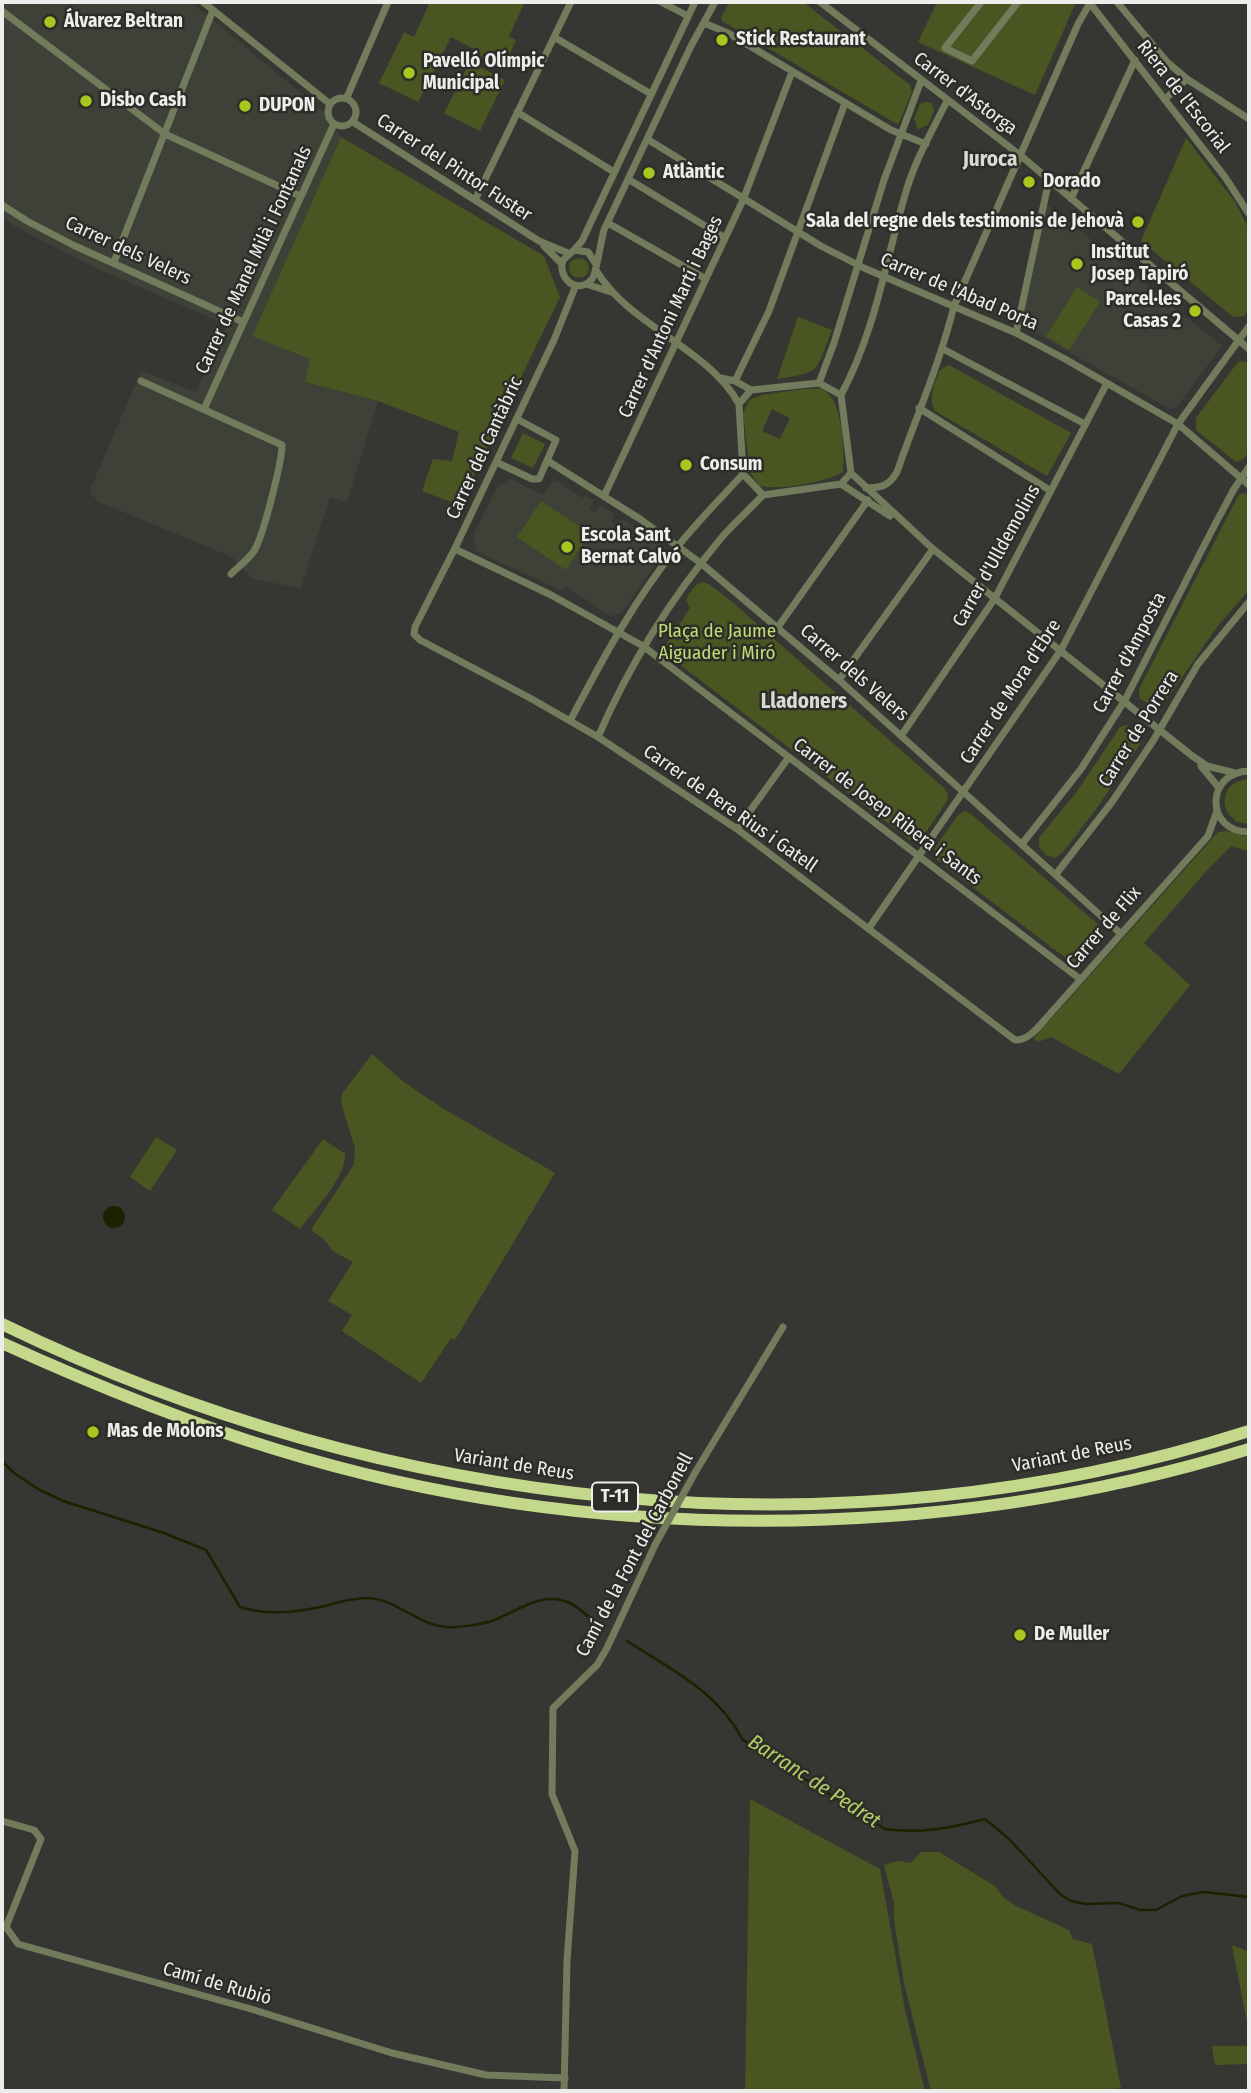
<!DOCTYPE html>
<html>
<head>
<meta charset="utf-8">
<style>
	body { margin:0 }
	#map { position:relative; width:1251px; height:2093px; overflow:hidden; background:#363732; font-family:"Fira Sans Condensed",sans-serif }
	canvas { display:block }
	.frame { position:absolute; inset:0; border:4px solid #edeeeb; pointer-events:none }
</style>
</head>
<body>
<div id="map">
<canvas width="1251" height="2093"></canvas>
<div class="frame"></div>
</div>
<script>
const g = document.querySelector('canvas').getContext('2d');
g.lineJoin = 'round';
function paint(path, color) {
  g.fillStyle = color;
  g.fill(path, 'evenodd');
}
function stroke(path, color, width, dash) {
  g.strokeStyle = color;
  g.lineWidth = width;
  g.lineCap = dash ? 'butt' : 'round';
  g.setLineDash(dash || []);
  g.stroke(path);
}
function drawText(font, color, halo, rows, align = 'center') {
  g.font = font + ' "Fira Sans Condensed",sans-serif';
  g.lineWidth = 5;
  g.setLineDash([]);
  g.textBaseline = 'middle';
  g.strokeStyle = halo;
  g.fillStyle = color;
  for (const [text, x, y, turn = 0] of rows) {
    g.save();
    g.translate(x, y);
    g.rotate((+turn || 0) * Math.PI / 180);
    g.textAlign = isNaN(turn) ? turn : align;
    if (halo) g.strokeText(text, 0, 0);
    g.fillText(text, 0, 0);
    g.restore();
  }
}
const built = new Path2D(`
	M 2,2 L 191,2 L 324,112 L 341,137 L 252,335 L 311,359 L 305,382 L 378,401 L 347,502 L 330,497 L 301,588 L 252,579 L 232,557 L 99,502 L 89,492 L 141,371 L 196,392 L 227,325 L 98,269 L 23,231 L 2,218 Z
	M 1047,204 L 1222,346 L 1177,407 L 1168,408 L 1021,325 Z
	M 510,479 L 543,495 L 554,479 L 583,498 L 586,495 L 594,500 L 589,508 L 595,512 L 601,505 L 615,514 L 611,522 L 617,526 L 623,519 L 638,529 L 633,536 L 639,541 L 645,533 L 658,543 L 660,557 L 621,614 L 610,616 L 565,586 L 562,591 L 476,551 L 473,536 L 497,487 Z`);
const green = new Path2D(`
	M 430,2 L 525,2 L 509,36 L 516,40 L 509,57 L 484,53 L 478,66 L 505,80 L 480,131 L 444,113 L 476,50 L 451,37 L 418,102 L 379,83 L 404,32 L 414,37 Z
	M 729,2 L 803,2 L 910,85 L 912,92 L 900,121 L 897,124 L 722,21 L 721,18 Z
	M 937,2 L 1076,2 L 1035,95 L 918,42 Z
	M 925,102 L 932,103 L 934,111 L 928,125 L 918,129 L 914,119 L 920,104 Z
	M 341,137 L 544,256 L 560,297 L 459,505 L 422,491 L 433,459 L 452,461 L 459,432 L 378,401 L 305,382 L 310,359 L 252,336 Z
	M 1186,138 L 1235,202 L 1249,229 L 1249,309 L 1244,316 L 1233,317 L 1141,241 Z
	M569 268a10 10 0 1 1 20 0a10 10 0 1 1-20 0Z
	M 1077,287 L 1100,302 L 1069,350 L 1046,336 Z
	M 798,317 L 832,330 C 815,372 823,372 777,379 Z
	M 1245,361 L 1249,366 L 1249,452 L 1242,460 L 1236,462 L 1196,430 L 1196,418 L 1238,362 Z
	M 949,365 L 1071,433 L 1047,476 L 935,411 C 928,395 934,385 940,370 Z
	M 804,389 C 809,389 817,388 821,389 C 843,395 845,454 843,472 C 824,483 780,490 759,486 L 750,472 L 743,414 L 749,400 L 762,395 ZM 772,409 L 790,418 L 780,439 L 762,431 Z
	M 523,433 L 545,444 L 533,468 L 511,458 Z
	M 1246,493 L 1249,496 L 1249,590 L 1217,627 L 1162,706 L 1154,707 L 1140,699 L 1139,689 L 1237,498 L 1240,494 Z
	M 541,501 L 590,533 L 566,570 L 517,537 Z
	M 702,582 L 709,584 L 731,601 L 944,788 L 948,795 L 947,801 L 922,838 L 910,840 L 662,651 L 690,608 L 686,600 C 689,593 695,584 702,582 Z
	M 1127,725 L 1140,734 L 1140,744 L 1097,808 L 1063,852 L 1055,858 L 1046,855 L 1039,847 L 1039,838 L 1078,790 L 1120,727 Z
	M 1249,779 L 1249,824 L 1237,822 L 1228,814 C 1219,796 1229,780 1249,779 Z
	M 965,811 L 971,814 L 1101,927 L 1103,938 L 1082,961 L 1071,962 L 937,860 L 934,855 L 935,848 L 958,815 Z
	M 1226,831 L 1249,837 L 1249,851 L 1231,846 L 1209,868 L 1144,943 L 1190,985 L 1119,1074 L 1051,1037 L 1038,1042 L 1034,1038 L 1218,832 Z
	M 372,1054 L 405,1083 L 444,1109 L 555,1173 L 455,1340 L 451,1338 L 421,1383 L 342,1331 L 352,1315 L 328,1301 L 353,1262 L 333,1251 L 324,1239 L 311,1230 L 354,1164 L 355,1148 L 341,1103 L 342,1094 Z
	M 156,1137 L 177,1150 L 150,1191 L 130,1177 Z
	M 323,1139 L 345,1154 C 346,1178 314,1210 300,1229 L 272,1210 Z
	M 750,1799 L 880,1869 L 905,2010 L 925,2091 L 745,2091 Z
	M 921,1852 L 939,1852 L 995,1886 L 1003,1897 L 1016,1906 L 1069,1930 L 1073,1939 L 1092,1944 L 1121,2088 L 1093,2091 L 931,2091 L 904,1983 L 894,1920 L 894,1903 L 884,1865 L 898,1861 L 911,1863 Z
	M 1232,1945 L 1249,1952 L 1249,2032 L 1234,1957 Z
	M 1212,2046 L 1249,2046 L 1249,2064 L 1215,2065 Z`);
const water = new Path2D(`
	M103 1217a11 11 0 1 1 22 0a11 11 0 1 1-22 0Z`);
const stream = new Path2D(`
	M 2,1461 L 14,1473 L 38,1489 L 63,1501 L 164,1533 L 206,1550 L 240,1607 C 268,1616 297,1612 325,1606 C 339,1602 352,1598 367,1598 C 397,1599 417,1625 447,1627 C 457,1628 485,1624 494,1620 C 518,1611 543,1590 570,1603 C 580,1608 590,1618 599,1626
	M 627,1641 C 672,1670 717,1691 743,1740 L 885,1829 C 920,1834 951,1828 985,1819 L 1009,1839 L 1061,1895 L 1071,1901 L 1085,1904 L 1119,1903 L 1140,1910 L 1156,1910 L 1182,1896 L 1204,1892 L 1249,1897`);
const minor = new Path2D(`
	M 203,2 L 330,104
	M 661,2 L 688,16
	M 820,2 L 1020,155 L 1249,349
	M 981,2 L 945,48 L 972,61 L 1018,2
	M 1089,2 L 1225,177 L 1249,214
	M 1117,2 L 1167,62 L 1187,79 L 1249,119
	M 2,11 L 165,134 L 300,196
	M 704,23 L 728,33 L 891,130 L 926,144
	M 554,37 L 651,94
	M 347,97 L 388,2
	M328 112a14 14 0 1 1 28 0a14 14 0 1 1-28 0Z
	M 1165,99 L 1187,79
	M 517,112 L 614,172
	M 353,122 L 539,241 L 568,253
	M 647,139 L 821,246 L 864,268 L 1016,333 L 1065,359 L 1178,424 L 1249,485
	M 628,179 L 725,238
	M 1071,199 L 1135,60
	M 475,200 L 571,2
	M 2,205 L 27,221 L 73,245 L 243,322
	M 608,223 L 706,279
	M 544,246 L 561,263
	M 574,250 L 582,241 L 695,2
	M 114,262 L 213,10
	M 596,264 L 588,252 L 574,250 L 563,260 C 557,278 577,296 592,279 C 596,275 601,240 604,230 L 691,46 L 715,2
	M 596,270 C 629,326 707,347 739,404
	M 586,284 L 611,292
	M 576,285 L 554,340 L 456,546 L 415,627 L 414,634 L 420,640 L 530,698 L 598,737 L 737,829 L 1015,1040 C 1030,1040 1039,1026 1049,1015 L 1208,836 L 1217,811
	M 1016,333 L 1049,180
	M 943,349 L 1085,424
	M 721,378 L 735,381 L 751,390
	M 141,381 L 282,445 C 282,462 263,537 254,551 C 249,559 238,567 231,574
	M 735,381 L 769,311 L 845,103
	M 819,383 L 841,395 L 851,473 L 841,484 L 763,495 L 743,474 L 739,404 L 751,390 Z
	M 819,383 L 834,343 L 884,180 L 921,81
	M 841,395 C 875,332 885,264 905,195 C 914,162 932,131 947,101
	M 919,408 L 1051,491
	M 204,409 L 334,124
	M 548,461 L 640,519 L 702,564 L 839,680 L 1120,933
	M 496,462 L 532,479 L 539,479 L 556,440 L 517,419
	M 851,473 L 933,549 L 1191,755 L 1207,766 L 1235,773
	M 841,484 L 890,516
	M 866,488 C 881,488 889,486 897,472 C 916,417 940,363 954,306 L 1078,24 L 1090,3
	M 604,496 L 743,200 L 792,72
	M 455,549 L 551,595 L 643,646 L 1080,979
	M 778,627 L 868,500
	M 839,680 L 933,549
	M 570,721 C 602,660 634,600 678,546 C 698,521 721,498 743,474
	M 901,736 L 995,598 L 1107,383
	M 598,737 C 629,665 672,597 722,537 C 735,522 750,509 763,495
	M 1201,766 L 1219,788
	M 1249,771 C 1205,772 1205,832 1249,832
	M 737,829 L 789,757
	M 1022,844 L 1081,769 L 1125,700 L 1211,532 L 1234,489 L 1249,467
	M 1056,874 L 1112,802 L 1153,741 L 1198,664 L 1249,602
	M 869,928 L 1061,650 L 1178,424 L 1249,326
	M 696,1471 L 783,1327
	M 2,1821 L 34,1830 L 41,1839 L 6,1927 L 18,1944 L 251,2009 L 392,2053 L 486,2075 L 565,2078
	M 564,2091 L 567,1961 L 575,1851 L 552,1794 L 553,1708 L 597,1665 L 607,1648 L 655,1545`);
const motorway = new Path2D(`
	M 2,1324 C 388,1511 837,1563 1249,1431
	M 2,1343 C 92,1384 182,1421 278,1450 C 587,1545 940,1544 1249,1449`);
const minorBridge = new Path2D(`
	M 655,1545 L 696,1471`);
const markers = [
	[50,22,7,"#a7c71e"],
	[722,40,7,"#a7c71e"],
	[409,73,7,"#a7c71e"],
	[86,101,7,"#a7c71e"],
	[245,106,7,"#a7c71e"],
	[649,173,7,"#a7c71e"],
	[1029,182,7,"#a7c71e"],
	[1138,222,7,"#a7c71e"],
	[1077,264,7,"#a7c71e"],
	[1195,311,7,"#a7c71e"],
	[686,465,7,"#a7c71e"],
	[567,547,7,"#a7c71e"],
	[93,1432,7,"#a7c71e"],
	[1020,1635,7,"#a7c71e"]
];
const shields = [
	[615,1497,46]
];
const shieldNames = [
	["T-11",615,1497]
];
const poiNames = [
	["Álvarez Beltran",64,22],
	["Stick Restaurant",736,40],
	["Pavelló Olímpic",423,62],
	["Municipal",423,84],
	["Disbo Cash",100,101],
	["DUPON",259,106],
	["Atlàntic",663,173],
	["Dorado",1043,182],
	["Sala del regne dels testimonis de Jehovà",1124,222,"right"],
	["Institut",1091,253],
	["Josep Tapiró",1091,275],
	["Parcel·les",1181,300,"right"],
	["Casas 2",1181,322,"right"],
	["Consum",700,465],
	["Escola Sant",581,536],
	["Bernat Calvó",581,558],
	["Mas de Molons",107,1432],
	["De Muller",1034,1635]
];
const streetNames = [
	["Carrer d'Astorga",965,94,37],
	["Riera de l'Escorial",1183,97,52],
	["Carrer del Pintor Fuster",454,168,33],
	["Carrer dels Velers",128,251,25],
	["Carrer de Manel Milà i Fontanals",254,260,-65],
	["Carrer de l'Abad Porta",959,292,23],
	["Carrer d'Antoni Martí i Bages",671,317,-65],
	["Carrer del Cantàbric",485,448,-65],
	["Carrer d'Ulldemolins",997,556,-61],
	["Carrer d'Amposta",1130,653,-62],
	["Carrer dels Velers",854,673,41],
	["Carrer de Mora d'Ebre",1011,692,-57],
	["Carrer de Porrera",1139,729,-58],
	["Carrer de Pere Rius i Gatell",730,809,35],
	["Carrer de Josep Ribera i Sants",887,812,37],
	["Carrer de Flix",1104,928,-49],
	["Variant de Reus",1072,1455,-11],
	["Variant de Reus",514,1465,9],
	["Camí de la Font del Carbonell",635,1555,-62],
	["Camí de Rubió",217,1984,16]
];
const parkNames = [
	["Plaça de Jaume",717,632],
	["Aiguader i Miró",717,654]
];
const neighbourhoodNames = [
	["Juroca",990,160],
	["Lladoners",804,702]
];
const waterNames = [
	["Barranc de Pedret",814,1782,33]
];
paint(built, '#3e4137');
paint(green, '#4a5621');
paint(water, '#1a2200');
stroke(stream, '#1a2200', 2.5);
stroke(minor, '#727b5c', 7);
stroke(motorway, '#c3d88a', 12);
stroke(minorBridge, '#727b5c', 7);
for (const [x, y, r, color] of markers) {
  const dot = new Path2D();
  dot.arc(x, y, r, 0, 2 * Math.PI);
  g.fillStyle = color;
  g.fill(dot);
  stroke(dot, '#2c2d29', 2.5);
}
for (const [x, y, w] of shields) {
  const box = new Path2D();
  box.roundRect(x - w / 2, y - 14.5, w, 29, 5);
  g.fillStyle = '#2c2d29';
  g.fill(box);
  stroke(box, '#edeeeb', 2);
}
drawText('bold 18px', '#edeeeb', null, shieldNames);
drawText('bold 19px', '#edeeeb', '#2c2d29', poiNames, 'left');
drawText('19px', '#edeeeb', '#2c2d29', streetNames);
drawText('19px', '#c2dd74', '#2c2d29', parkNames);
drawText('bold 21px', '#d8dad4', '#2c2d29', neighbourhoodNames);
drawText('italic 21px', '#b3cc64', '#2c2d29', waterNames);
</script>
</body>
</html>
